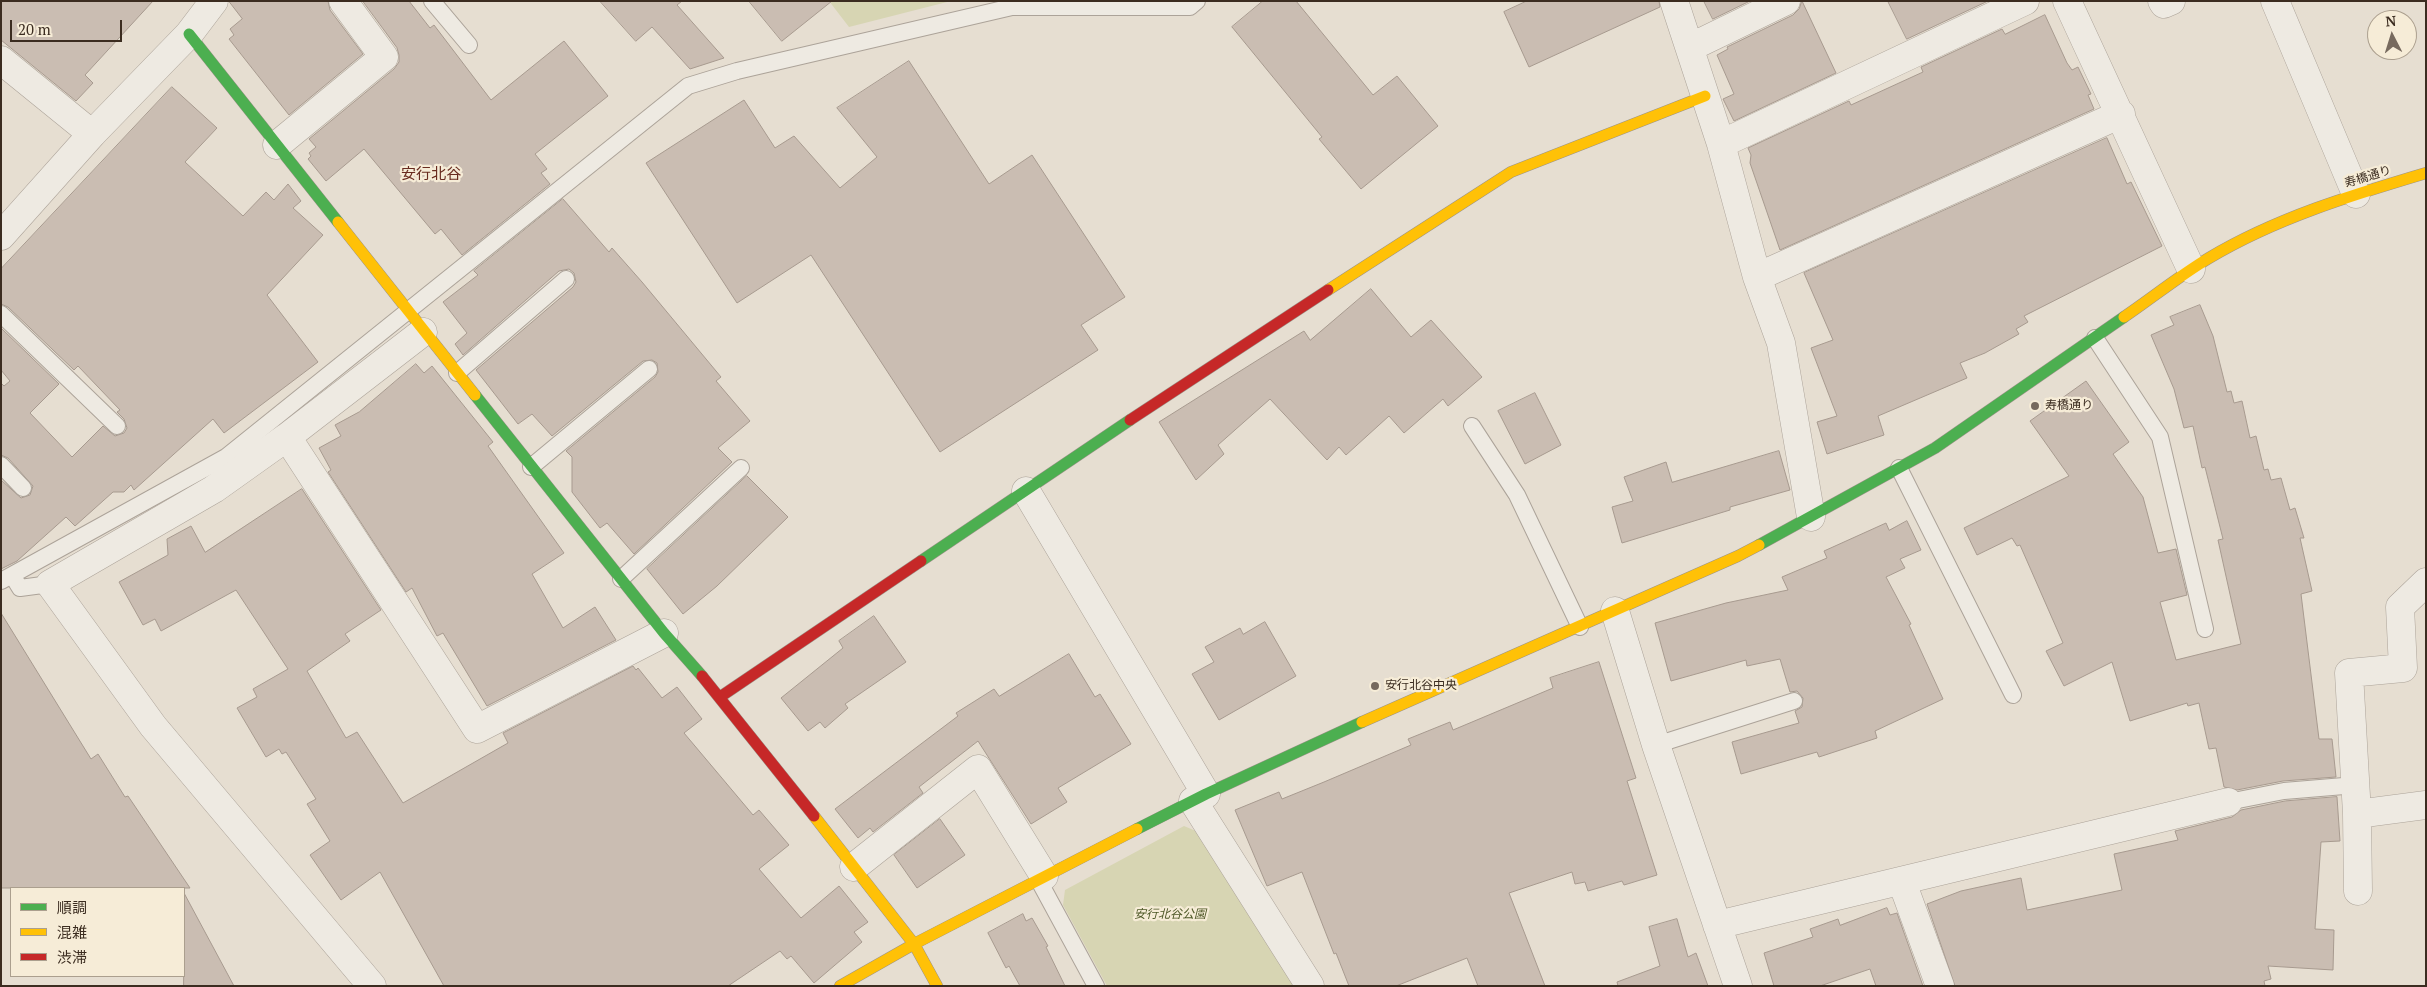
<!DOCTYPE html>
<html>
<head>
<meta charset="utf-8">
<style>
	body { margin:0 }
	#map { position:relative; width:2427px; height:987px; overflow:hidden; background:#e6ded1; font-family:"PT Serif","Noto Sans JP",serif }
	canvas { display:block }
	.frame { position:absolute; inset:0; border:2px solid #3b2c20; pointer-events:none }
	.legend { position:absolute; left:10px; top:887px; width:175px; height:90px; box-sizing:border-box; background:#f6ecd7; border:1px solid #ab9f8e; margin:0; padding:6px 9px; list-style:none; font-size:15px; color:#3b2c20 }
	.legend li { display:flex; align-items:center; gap:10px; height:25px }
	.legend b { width:25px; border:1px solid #ab9f8e }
	.north { position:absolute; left:2367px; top:10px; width:50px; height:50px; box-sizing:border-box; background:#f6ecd7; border:1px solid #ab9f8e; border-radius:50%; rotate:355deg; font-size:14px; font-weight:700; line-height:20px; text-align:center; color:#3b2c20 }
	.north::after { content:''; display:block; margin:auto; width:18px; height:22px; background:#776a5e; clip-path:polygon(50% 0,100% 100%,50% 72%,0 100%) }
	.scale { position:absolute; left:10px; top:20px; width:112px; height:22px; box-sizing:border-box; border:2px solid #3b2c20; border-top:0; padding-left:6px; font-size:15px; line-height:18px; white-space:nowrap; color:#3b2c20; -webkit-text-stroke:4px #f6ecd7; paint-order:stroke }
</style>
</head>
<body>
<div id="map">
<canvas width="2427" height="987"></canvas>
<div class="frame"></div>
<ul class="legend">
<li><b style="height:6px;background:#4caf50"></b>順調</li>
<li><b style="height:6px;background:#ffc107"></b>混雑</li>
<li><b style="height:6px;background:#c62828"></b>渋滞</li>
</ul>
<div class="north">N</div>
<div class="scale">20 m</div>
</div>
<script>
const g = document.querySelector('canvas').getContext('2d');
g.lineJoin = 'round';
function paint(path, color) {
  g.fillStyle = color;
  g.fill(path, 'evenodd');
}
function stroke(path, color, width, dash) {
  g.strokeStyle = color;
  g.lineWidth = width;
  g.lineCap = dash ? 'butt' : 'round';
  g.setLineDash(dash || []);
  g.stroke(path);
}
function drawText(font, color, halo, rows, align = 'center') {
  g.font = font + ' "PT Serif","Noto Sans JP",serif';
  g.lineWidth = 4.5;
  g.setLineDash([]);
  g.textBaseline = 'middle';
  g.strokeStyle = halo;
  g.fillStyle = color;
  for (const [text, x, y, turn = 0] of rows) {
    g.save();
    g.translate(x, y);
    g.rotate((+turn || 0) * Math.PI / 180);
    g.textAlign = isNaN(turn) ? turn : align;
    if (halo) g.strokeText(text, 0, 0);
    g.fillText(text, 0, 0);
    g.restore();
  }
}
const green = new Path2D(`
	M 829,1 L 951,1 L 849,27 Z
	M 1184,826 L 1203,834 L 1295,986 L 1107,986 L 1063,905 L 1065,890 Z`);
const building = new Path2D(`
	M 1,1 L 153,1 L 85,75 L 93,83 L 76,101 L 1,40 Z
	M 229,1 L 328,1 L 330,10 L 363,54 L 289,115 L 229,39 L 234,35 L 230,29 L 242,19 Z
	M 363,1 L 409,1 L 430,28 L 434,25 L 491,100 L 564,41 L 608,96 L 535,154 L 547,169 L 541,173 L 550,184 L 462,255 L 441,229 L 435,234 L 364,149 L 326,181 L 308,159 L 311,156 L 309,153 L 316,147 L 309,139 L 394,69 L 399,62 L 399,55 L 397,48 Z
	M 600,1 L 682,1 L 677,5 L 724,58 L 690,69 L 652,27 L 636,41 Z
	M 749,1 L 832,1 L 782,41 Z
	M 1263,1 L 1296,1 L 1373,95 L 1397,76 L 1438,126 L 1361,189 L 1319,139 L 1322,137 L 1232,27 Z
	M 1527,1 L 1659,1 L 1660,7 L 1529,67 L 1504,12 Z
	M 1704,1 L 1750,1 L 1713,19 Z
	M 1802,1 L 1836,73 L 1734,121 L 1723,99 L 1734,94 L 1717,55 L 1728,49 L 1727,47 L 1793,15 L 1799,9 Z
	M 1888,1 L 1988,1 L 1907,39 Z
	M 2045,15 L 2067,63 L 2072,70 L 2078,67 L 2091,94 L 2088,95 L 2094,109 L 1780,250 L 1750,163 L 1751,155 L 1748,148 L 1849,101 L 1851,105 L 1923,72 L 1921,67 L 2002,29 L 2005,34 Z
	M 909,61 L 989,184 L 1032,155 L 1125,297 L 1081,325 L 1098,350 L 940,452 L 811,255 L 737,303 L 646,163 L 744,100 L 775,148 L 794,136 L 840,188 L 877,157 L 837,108 Z
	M 172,87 L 217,128 L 185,162 L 243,216 L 266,192 L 274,200 L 288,184 L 301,201 L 293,208 L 323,235 L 267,295 L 318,362 L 224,433 L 213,419 L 134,490 L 131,485 L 124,492 L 113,492 L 75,526 L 66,517 L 17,561 L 1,569 L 1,480 L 21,498 L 30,495 L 33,486 L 8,458 L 1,455 L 1,383 L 4,386 L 10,381 L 1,370 L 1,328 L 59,384 L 30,413 L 72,457 L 103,426 L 115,436 L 124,433 L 127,428 L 124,419 L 117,412 L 120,410 L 78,366 L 74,370 L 8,307 L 1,304 L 1,269 Z
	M 2107,138 L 2127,184 L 2131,182 L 2162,246 L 2024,316 L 2028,322 L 2016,329 L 2019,334 L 1985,353 L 1960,363 L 1967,378 L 1878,416 L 1884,435 L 1827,454 L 1817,422 L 1837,416 L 1811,348 L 1833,340 L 1804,273 Z
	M 563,199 L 609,252 L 612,248 L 642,282 L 721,377 L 716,381 L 750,421 L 718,448 L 732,462 L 634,554 L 607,523 L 600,528 L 572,492 L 572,457 L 566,451 L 655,377 L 658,372 L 657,363 L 652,360 L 643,361 L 552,436 L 532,414 L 518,424 L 476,370 L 573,287 L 576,282 L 574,273 L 569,269 L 559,271 L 463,355 L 455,344 L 467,333 L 443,302 L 478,275 L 474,271 Z
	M 1371,289 L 1411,337 L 1431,320 L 1482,377 L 1448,406 L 1443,399 L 1404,433 L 1389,416 L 1346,455 L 1339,447 L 1327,460 L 1270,399 L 1218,445 L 1224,454 L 1196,480 L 1159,422 L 1304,331 L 1310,340 Z
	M 2200,305 L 2213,336 L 2227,392 L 2231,391 L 2234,403 L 2242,401 L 2250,438 L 2256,436 L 2264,470 L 2268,469 L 2271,480 L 2281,478 L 2290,510 L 2295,508 L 2304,538 L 2300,538 L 2312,591 L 2301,594 L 2319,739 L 2332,739 L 2336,777 L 2283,781 L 2237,790 L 2224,787 L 2216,748 L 2209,749 L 2199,703 L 2188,706 L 2187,703 L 2130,721 L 2112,662 L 2064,686 L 2046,651 L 2063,643 L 2020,545 L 2017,546 L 2012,538 L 1977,555 L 1964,528 L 2069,476 L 2030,421 L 2086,381 L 2129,442 L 2113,454 L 2143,497 L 2158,553 L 2176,549 L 2187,595 L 2160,602 L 2176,660 L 2241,644 L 2218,540 L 2223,539 L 2205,467 L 2202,468 L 2193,426 L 2184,428 L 2174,389 L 2151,335 L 2174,325 L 2170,317 Z
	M 416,364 L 424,373 L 432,366 L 493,442 L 488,446 L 564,553 L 532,574 L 563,628 L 595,607 L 616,640 L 487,706 L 443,633 L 437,636 L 412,588 L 406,592 L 328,472 L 331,470 L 319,448 L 341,436 L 335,425 L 359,412 Z
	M 1535,393 L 1561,445 L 1525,464 L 1498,411 Z
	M 1779,451 L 1790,490 L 1730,507 L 1730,510 L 1622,543 L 1612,507 L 1633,501 L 1624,477 L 1666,462 L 1672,482 Z
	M 747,476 L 788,517 L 717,586 L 683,614 L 647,569 Z
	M 302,489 L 381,610 L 345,634 L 350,641 L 307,671 L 346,738 L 357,732 L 403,803 L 508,743 L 503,733 L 633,666 L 636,670 L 638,668 L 662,698 L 677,687 L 702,719 L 684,733 L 753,815 L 759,810 L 789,845 L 759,869 L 801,918 L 839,886 L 868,922 L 854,932 L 862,942 L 814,983 L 791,956 L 787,959 L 780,951 L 728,986 L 444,986 L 380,872 L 341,900 L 310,855 L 330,841 L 307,804 L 316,799 L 286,752 L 282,754 L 279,749 L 266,757 L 237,708 L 257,697 L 253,689 L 288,669 L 236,590 L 161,631 L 155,619 L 143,625 L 119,582 L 168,555 L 167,539 L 191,526 L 205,552 Z
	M 1907,521 L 1921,550 L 1900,559 L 1905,568 L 1886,577 L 1911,624 L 1909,625 L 1943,699 L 1875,731 L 1877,738 L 1819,757 L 1817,752 L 1741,774 L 1732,742 L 1799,723 L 1795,711 L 1802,707 L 1803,698 L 1797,691 L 1790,692 L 1780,659 L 1747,666 L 1746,660 L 1671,681 L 1655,623 L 1726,603 L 1788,590 L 1782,577 L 1827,558 L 1824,551 L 1886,523 L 1889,530 Z
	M 1,613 L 91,759 L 98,754 L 125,797 L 128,796 L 190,888 L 1,888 Z
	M 874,616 L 906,662 L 845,704 L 848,708 L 825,728 L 820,722 L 808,731 L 781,698 L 843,648 L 839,641 Z
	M 1265,622 L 1296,676 L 1219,720 L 1192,674 L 1214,662 L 1205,647 L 1240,628 L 1243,634 Z
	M 1069,654 L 1095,697 L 1100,694 L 1131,744 L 1058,788 L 1067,802 L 1031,824 L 978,741 L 919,787 L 923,793 L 873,832 L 870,828 L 858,838 L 835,809 L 958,716 L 956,713 L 994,689 L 999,696 Z
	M 1599,662 L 1636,778 L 1627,781 L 1657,875 L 1624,885 L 1622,881 L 1588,891 L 1585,882 L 1575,884 L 1572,872 L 1509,893 L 1545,986 L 1478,986 L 1467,958 L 1396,986 L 1349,986 L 1336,953 L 1334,954 L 1302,872 L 1267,886 L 1235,810 L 1279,792 L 1282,799 L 1324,782 L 1411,745 L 1408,739 L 1450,722 L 1453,730 L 1553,688 L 1550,678 Z
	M 2337,797 L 2340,841 L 2321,842 L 2315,929 L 2334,930 L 2333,970 L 2268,966 L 2271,979 L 2264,981 L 2265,986 L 1955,986 L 1927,904 L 1961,891 L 2021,878 L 2027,910 L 2122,890 L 2114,854 L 2178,840 L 2175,831 L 2232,817 L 2241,810 L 2285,801 Z
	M 940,819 L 965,855 L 917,888 L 894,855 Z
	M 184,893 L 234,986 L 184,986 Z
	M 1887,908 L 1890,915 L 1897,913 L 1923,986 L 1876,986 L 1870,969 L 1820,986 L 1774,986 L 1764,953 L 1813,937 L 1810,929 L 1838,919 L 1840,925 Z
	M 1023,914 L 1026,921 L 1032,918 L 1048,946 L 1046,947 L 1065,986 L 1020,986 L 1009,966 L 1006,968 L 988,933 Z
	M 1677,919 L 1688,957 L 1696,953 L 1708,986 L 1618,986 L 1617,982 L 1660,966 L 1649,927 Z`);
const lane = new Path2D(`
	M 432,1 L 469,45
	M 1,314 L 117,426
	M 2095,338 L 2160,437 L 2205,629
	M 457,373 L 566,279
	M 1472,426 L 1517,495 L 1580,627
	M 1,465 L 23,488
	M 531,467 L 649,369
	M 1899,468 L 2013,695
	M 12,575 L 20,588 L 50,584
	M 621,579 L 741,468
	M 1,581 L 226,457 L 688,86 L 737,71 L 1012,7 L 1190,7 L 1197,1
	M 1656,745 L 1794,701
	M 2228,802 L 2284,791 L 2356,785
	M 1038,879 L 1096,986`);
const street = new Path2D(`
	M 1674,1 L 1721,144 L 1757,277 L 1781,343 L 1811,517
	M 2067,1 L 2191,269
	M 2162,1 L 2164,4 L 2171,1
	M 2275,1 L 2356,194
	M 1691,47 L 1786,1
	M 1,60 L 92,134
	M 1721,144 L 2025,1
	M 277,145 L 384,57 L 343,1
	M 1,236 L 92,134 L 189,34 L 214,1
	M 1757,277 L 2121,114
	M 287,437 L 477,729 L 664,633
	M 1026,491 L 1206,794
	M 1615,611 L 1656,745 L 1738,986
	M 1193,801 L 1310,986
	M 2357,814 L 2426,805
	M 854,867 L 978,769 L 1044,876
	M 1902,882 L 1940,986
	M 2358,891 L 2357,814 L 2349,673 L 2403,668 L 2400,607 L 2426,582
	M 1717,925 L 2228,802
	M 372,986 L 153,726 L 50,584 L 214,489 L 287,437 L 423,332`);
const fast = new Path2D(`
	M 189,34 L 338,222
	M 475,395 L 664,633 L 702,676
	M 1759,545 L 1935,448 L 2124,317
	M 921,561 L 1130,420
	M 1137,829 L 1206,794 L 1362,722`);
const slow = new Path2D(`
	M 338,222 L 475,395
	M 1328,290 L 1511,172 L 1705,96
	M 2124,317 C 2152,298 2179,276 2209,258 C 2276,218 2352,195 2426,173
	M 1362,722 L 1738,556 L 1759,545
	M 814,816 L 914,944 L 937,986
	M 840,986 L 914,944 L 1137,829`);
const jam = new Path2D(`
	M 1130,420 L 1328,290
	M 702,676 L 814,816
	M 720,697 L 921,561`);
const markers = [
	[2035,406,5,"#776a5e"],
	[1375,686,5,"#776a5e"]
];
const streetNames = [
	["寿橋通り",2368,177,-17]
];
const poiNames = [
	["寿橋通り",2045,406],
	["安行北谷中央",1385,686]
];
const parkNames = [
	["安行北谷公園",1170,915]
];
const quarterNames = [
	["安行北谷",431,175]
];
paint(green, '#d7d5b3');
paint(building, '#cabdb2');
stroke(building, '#a79a8f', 1);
stroke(lane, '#aca399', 18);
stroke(street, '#aca399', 29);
stroke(fast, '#9b9389', 12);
stroke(slow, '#9b9389', 12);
stroke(jam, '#9b9389', 12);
stroke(lane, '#eeeae2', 16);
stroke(street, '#eeeae2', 28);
stroke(fast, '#4caf50', 11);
stroke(slow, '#ffc107', 11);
stroke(jam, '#c62828', 11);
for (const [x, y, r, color] of markers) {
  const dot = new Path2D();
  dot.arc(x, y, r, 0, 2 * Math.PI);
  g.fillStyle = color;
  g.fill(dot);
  stroke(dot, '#f6ecd7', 2);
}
drawText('12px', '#3b2c20', '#f6ecd7', streetNames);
drawText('12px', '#3b2c20', '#f6ecd7', poiNames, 'left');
drawText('italic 12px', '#4e5827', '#f6ecd7', parkNames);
drawText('15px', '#682b1f', '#f6ecd7', quarterNames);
</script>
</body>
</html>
